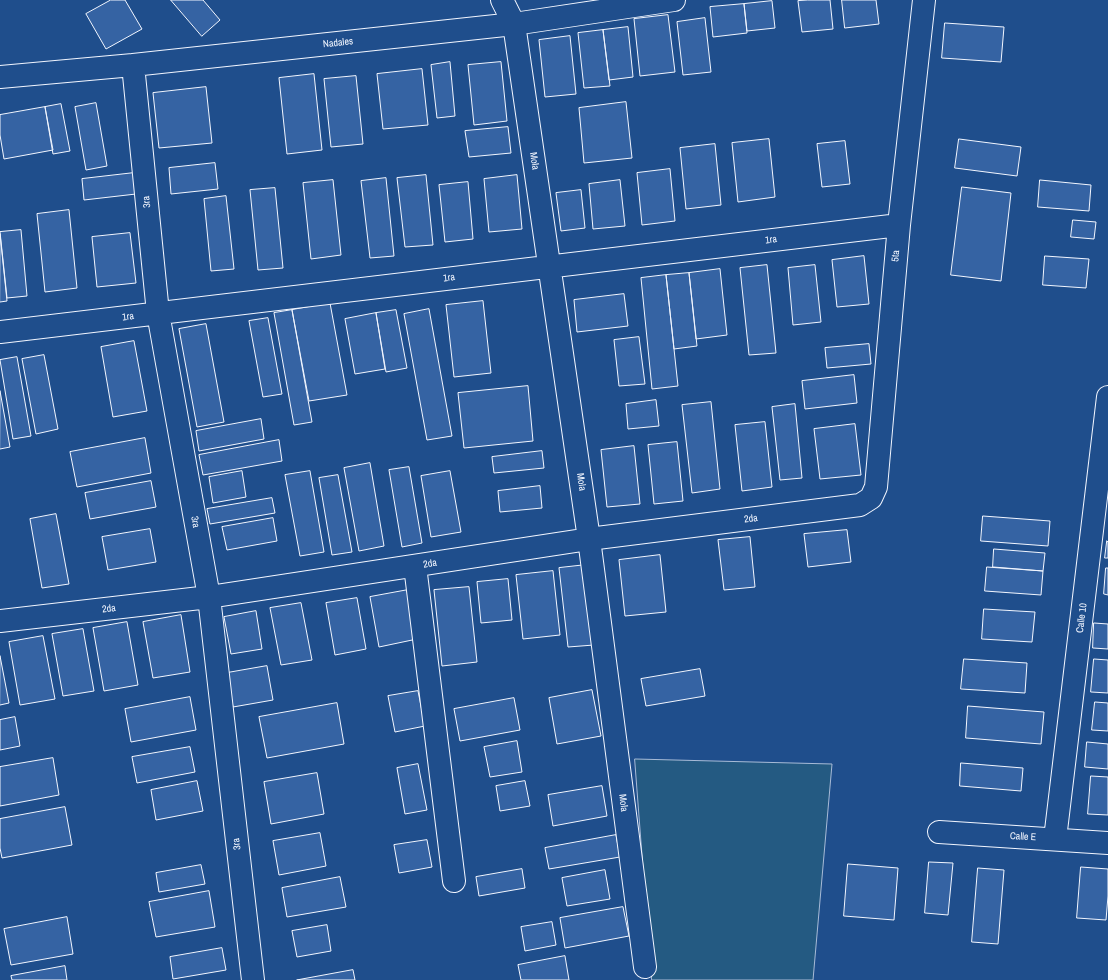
<!DOCTYPE html>
<html>
<head>
<meta charset="utf-8">
<style>
	body { margin:0 }
	canvas { display:block; background:#1f4e8c }
</style>
</head>
<body>
<canvas width="1108" height="980"></canvas>
<script>
const g = document.querySelector('canvas').getContext('2d');
g.lineJoin = 'round';
function paint(path, color) {
  g.fillStyle = color;
  g.fill(path, 'evenodd');
}
function stroke(path, color, width, dash) {
  g.strokeStyle = color;
  g.lineWidth = width;
  g.lineCap = dash ? 'butt' : 'round';
  g.setLineDash(dash || []);
  g.stroke(path);
}
function drawText(font, color, halo, rows, align = 'center') {
  g.font = font + ' "Archivo Narrow",sans-serif';
  g.lineWidth = 3;
  g.setLineDash([]);
  g.textBaseline = 'middle';
  g.strokeStyle = halo;
  g.fillStyle = color;
  for (const [text, x, y, turn = 0] of rows) {
    g.save();
    g.translate(x, y);
    g.rotate((+turn || 0) * Math.PI / 180);
    g.textAlign = isNaN(turn) ? turn : align;
    if (halo) g.strokeText(text, 0, 0);
    g.fillText(text, 0, 0);
    g.restore();
  }
}
const green = new Path2D(`
	M 635,759 L 832,764 L 813,980 L 652,980 Z`);
const building = new Path2D(`
	M 111,0 L 125,0 L 142,29 L 106,49 L 86,14 Z
	M 171,0 L 203,0 L 220,20 L 202,36 Z
	M 808,0 L 830,0 L 833,29 L 802,32 L 798,1 Z
	M 842,0 L 876,0 L 879,24 L 845,28 Z
	M 772,1 L 775,28 L 747,31 L 744,4 Z
	M 744,4 L 747,33 L 713,37 L 710,7 Z
	M 668,15 L 675,72 L 640,76 L 634,19 Z
	M 705,18 L 711,72 L 683,75 L 677,22 Z
	M 945,23 L 1004,27 L 1001,62 L 942,58 Z
	M 628,27 L 633,77 L 609,80 L 603,30 Z
	M 603,30 L 610,86 L 584,88 L 578,33 Z
	M 570,36 L 576,94 L 545,97 L 539,40 Z
	M 450,62 L 455,116 L 437,118 L 431,65 Z
	M 501,62 L 507,121 L 474,125 L 468,65 Z
	M 422,69 L 428,125 L 383,129 L 377,74 Z
	M 314,74 L 322,150 L 287,154 L 279,78 Z
	M 356,76 L 363,144 L 331,147 L 324,79 Z
	M 206,87 L 212,143 L 159,148 L 153,93 Z
	M 626,102 L 632,158 L 584,163 L 579,108 Z
	M 96,103 L 107,166 L 86,170 L 75,107 Z
	M 61,104 L 70,151 L 53,154 L 45,107 Z
	M 45,107 L 53,150 L 4,159 L 0,135 L 0,115 Z
	M 508,127 L 511,153 L 469,157 L 465,131 Z
	M 769,139 L 775,197 L 738,202 L 732,143 Z
	M 959,139 L 1021,147 L 1017,176 L 955,168 Z
	M 845,141 L 850,184 L 822,187 L 817,144 Z
	M 715,144 L 721,205 L 686,209 L 680,148 Z
	M 215,163 L 218,189 L 171,194 L 169,168 Z
	M 670,169 L 675,221 L 642,225 L 637,173 Z
	M 134,173 L 136,194 L 84,200 L 82,179 Z
	M 426,175 L 433,245 L 405,247 L 397,178 Z
	M 517,175 L 522,229 L 489,232 L 484,179 Z
	M 386,178 L 394,256 L 370,258 L 361,181 Z
	M 333,180 L 341,255 L 311,259 L 303,183 Z
	M 620,180 L 625,226 L 593,229 L 589,184 Z
	M 1040,180 L 1091,185 L 1089,211 L 1038,207 Z
	M 468,182 L 473,239 L 445,242 L 439,185 Z
	M 962,187 L 1011,193 L 1001,281 L 951,275 Z
	M 275,188 L 283,268 L 258,270 L 250,190 Z
	M 581,190 L 585,228 L 561,231 L 556,193 Z
	M 226,196 L 234,269 L 211,271 L 204,199 Z
	M 69,210 L 77,288 L 45,292 L 37,214 Z
	M 1073,220 L 1096,222 L 1094,239 L 1071,237 Z
	M 21,230 L 27,296 L 7,298 L 0,232 Z
	M 130,233 L 136,283 L 97,287 L 92,237 Z
	M 0,234 L 7,301 L 0,302 Z
	M 864,256 L 869,304 L 837,307 L 832,260 Z
	M 1045,256 L 1089,259 L 1086,288 L 1043,285 Z
	M 767,265 L 776,353 L 749,355 L 740,268 Z
	M 815,265 L 821,322 L 793,325 L 788,268 Z
	M 720,269 L 727,335 L 696,339 L 689,273 Z
	M 689,273 L 697,346 L 674,349 L 666,275 Z
	M 666,275 L 678,386 L 652,389 L 641,278 Z
	M 624,294 L 628,326 L 577,332 L 574,300 Z
	M 483,301 L 491,373 L 454,377 L 446,305 Z
	M 330,303 L 347,395 L 309,401 L 292,310 Z
	M 429,309 L 452,436 L 427,440 L 404,314 Z
	M 292,310 L 312,422 L 294,425 L 274,313 Z
	M 396,310 L 407,368 L 386,372 L 376,313 Z
	M 376,313 L 385,369 L 355,374 L 345,319 Z
	M 268,318 L 282,394 L 263,397 L 249,321 Z
	M 206,324 L 224,422 L 197,427 L 179,329 Z
	M 639,337 L 645,384 L 619,386 L 614,340 Z
	M 134,341 L 147,411 L 113,417 L 101,347 Z
	M 869,344 L 871,364 L 827,368 L 825,348 Z
	M 44,355 L 58,429 L 36,434 L 22,359 Z
	M 17,357 L 31,436 L 13,439 L 0,360 Z
	M 854,375 L 857,403 L 805,409 L 802,381 Z
	M 528,386 L 533,441 L 464,448 L 458,393 Z
	M 0,391 L 10,447 L 0,449 Z
	M 656,400 L 659,426 L 628,429 L 626,404 Z
	M 711,402 L 720,489 L 692,493 L 682,405 Z
	M 795,404 L 802,478 L 780,480 L 772,407 Z
	M 261,419 L 264,439 L 199,451 L 196,431 Z
	M 765,422 L 772,487 L 742,491 L 735,425 Z
	M 855,424 L 861,475 L 820,479 L 814,429 Z
	M 145,438 L 151,473 L 77,487 L 70,452 Z
	M 279,440 L 282,461 L 203,475 L 199,455 Z
	M 677,442 L 683,501 L 654,504 L 648,445 Z
	M 634,446 L 640,504 L 607,507 L 601,450 Z
	M 542,451 L 544,468 L 494,473 L 492,457 Z
	M 370,463 L 384,546 L 359,551 L 344,468 Z
	M 409,467 L 422,543 L 402,547 L 389,470 Z
	M 242,471 L 246,497 L 213,503 L 209,477 Z
	M 310,471 L 324,552 L 300,556 L 285,475 Z
	M 450,471 L 461,532 L 431,537 L 421,476 Z
	M 338,475 L 352,552 L 332,555 L 319,478 Z
	M 151,481 L 156,507 L 90,519 L 85,493 Z
	M 540,486 L 542,508 L 500,512 L 498,491 Z
	M 272,498 L 275,513 L 210,524 L 207,509 Z
	M 56,514 L 69,584 L 42,588 L 30,519 Z
	M 983,516 L 1050,521 L 1048,546 L 981,541 Z
	M 273,518 L 277,541 L 227,550 L 222,527 Z
	M 150,529 L 156,562 L 108,570 L 102,537 Z
	M 847,530 L 851,562 L 808,567 L 804,534 Z
	M 750,537 L 755,587 L 724,590 L 718,540 Z
	M 1107,541 L 1108,542 L 1108,558 L 1105,558 Z
	M 994,549 L 1045,553 L 1043,571 L 993,567 Z
	M 660,555 L 666,612 L 625,616 L 619,560 Z
	M 586,565 L 594,645 L 568,647 L 559,568 Z
	M 987,567 L 1043,571 L 1041,595 L 985,591 Z
	M 1106,568 L 1108,568 L 1108,595 L 1104,594 Z
	M 553,571 L 560,635 L 523,639 L 516,575 Z
	M 508,579 L 512,620 L 481,623 L 477,582 Z
	M 469,587 L 477,662 L 442,666 L 434,590 Z
	M 408,590 L 417,639 L 379,647 L 370,597 Z
	M 357,598 L 366,649 L 335,655 L 326,603 Z
	M 301,603 L 312,660 L 281,665 L 270,608 Z
	M 984,609 L 1035,612 L 1032,642 L 982,639 Z
	M 256,611 L 262,649 L 231,654 L 224,617 Z
	M 181,615 L 190,672 L 153,678 L 143,622 Z
	M 127,622 L 138,685 L 104,691 L 93,628 Z
	M 1094,623 L 1108,624 L 1108,649 L 1093,648 Z
	M 83,629 L 94,691 L 63,696 L 52,634 Z
	M 43,636 L 55,699 L 20,705 L 9,642 Z
	M 0,656 L 9,703 L 0,705 Z
	M 964,659 L 1027,663 L 1025,693 L 961,689 Z
	M 1094,659 L 1108,660 L 1108,693 L 1091,692 Z
	M 267,666 L 273,700 L 233,707 L 227,673 Z
	M 700,669 L 705,696 L 646,706 L 641,679 Z
	M 592,690 L 601,736 L 557,744 L 549,698 Z
	M 418,691 L 425,726 L 395,732 L 388,696 Z
	M 190,697 L 196,730 L 131,742 L 125,709 Z
	M 514,698 L 520,730 L 460,741 L 454,709 Z
	M 1095,702 L 1108,703 L 1108,731 L 1092,730 Z
	M 337,703 L 344,744 L 267,758 L 259,717 Z
	M 968,706 L 1044,712 L 1041,744 L 966,738 Z
	M 15,717 L 20,746 L 0,750 L 0,720 Z
	M 517,741 L 522,772 L 490,777 L 484,747 Z
	M 1087,742 L 1108,744 L 1108,769 L 1085,767 Z
	M 190,747 L 195,772 L 137,783 L 132,757 Z
	M 53,758 L 59,795 L 0,806 L 0,767 Z
	M 961,763 L 1023,768 L 1021,791 L 960,786 Z
	M 418,764 L 427,810 L 405,814 L 397,768 Z
	M 317,773 L 324,814 L 271,824 L 264,782 Z
	M 1091,776 L 1108,777 L 1108,815 L 1088,814 Z
	M 197,781 L 203,811 L 156,820 L 151,790 Z
	M 525,781 L 530,806 L 500,811 L 496,786 Z
	M 602,786 L 607,816 L 553,826 L 548,795 Z
	M 65,807 L 72,845 L 2,858 L 0,848 L 0,819 Z
	M 320,833 L 326,866 L 279,875 L 273,841 Z
	M 616,835 L 620,857 L 549,869 L 545,848 Z
	M 427,840 L 432,867 L 399,873 L 394,845 Z
	M 929,862 L 953,863 L 948,915 L 925,913 Z
	M 848,864 L 898,868 L 894,920 L 844,916 Z
	M 201,865 L 205,884 L 159,892 L 156,873 Z
	M 1081,867 L 1108,869 L 1108,896 L 1106,920 L 1077,918 Z
	M 978,868 L 1004,870 L 998,944 L 972,942 Z
	M 522,869 L 525,888 L 479,896 L 476,877 Z
	M 605,870 L 610,899 L 567,906 L 562,878 Z
	M 340,877 L 346,907 L 287,917 L 282,888 Z
	M 209,891 L 215,927 L 156,937 L 149,902 Z
	M 623,907 L 629,936 L 565,948 L 560,918 Z
	M 67,917 L 73,954 L 11,965 L 4,929 Z
	M 552,922 L 556,945 L 525,951 L 521,927 Z
	M 327,925 L 331,951 L 297,957 L 292,931 Z
	M 222,948 L 226,970 L 173,979 L 170,957 Z
	M 565,956 L 569,980 L 521,980 L 518,965 Z
	M 65,966 L 67,980 L 12,980 L 11,976 Z
	M 353,970 L 355,980 L 297,980 Z`);
const minor = new Path2D(`
	M 502,0 L 514,24 L 589,539 L 645,967
	M 133,65 L 158,313 L 209,597 L 253,980
	M 0,77 L 133,65 L 514,24 L 674,0
	M 0,332 L 899,225
	M 415,566 L 454,881
	M 0,621 L 209,597 L 589,539 L 860,505 L 871,498 L 876,487 L 899,225 L 924,0
	M 939,832 L 1108,843
	M 1055,839 L 1108,397`);
const streetNames = [
	["Nadales",338,43,-6],
	["Mola",534,161,81],
	["3ra",147,202,-96],
	["1ra",771,240,-7],
	["5ta",896,256,-85],
	["1ra",449,278,-7],
	["1ra",128,317,-7],
	["Mola",581,482,82],
	["2da",751,519,-7],
	["3ra",195,522,80],
	["2da",430,564,-9],
	["2da",109,609,-7],
	["Calle 10",1082,618,-83],
	["Mola",623,803,83],
	["Calle E",1023,837,3],
	["3ra",237,844,-97]
];
paint(green, '#245a82');
stroke(green, '#a8bbd7', 1);
paint(building, '#3563a3');
stroke(building, '#f2f6ff', 1);
stroke(minor, '#f2f6ff', 24);
stroke(minor, '#1f4e8c', 22);
drawText('10px', '#f2f6ff', '#1f4e8c', streetNames);
</script>
</body>
</html>
